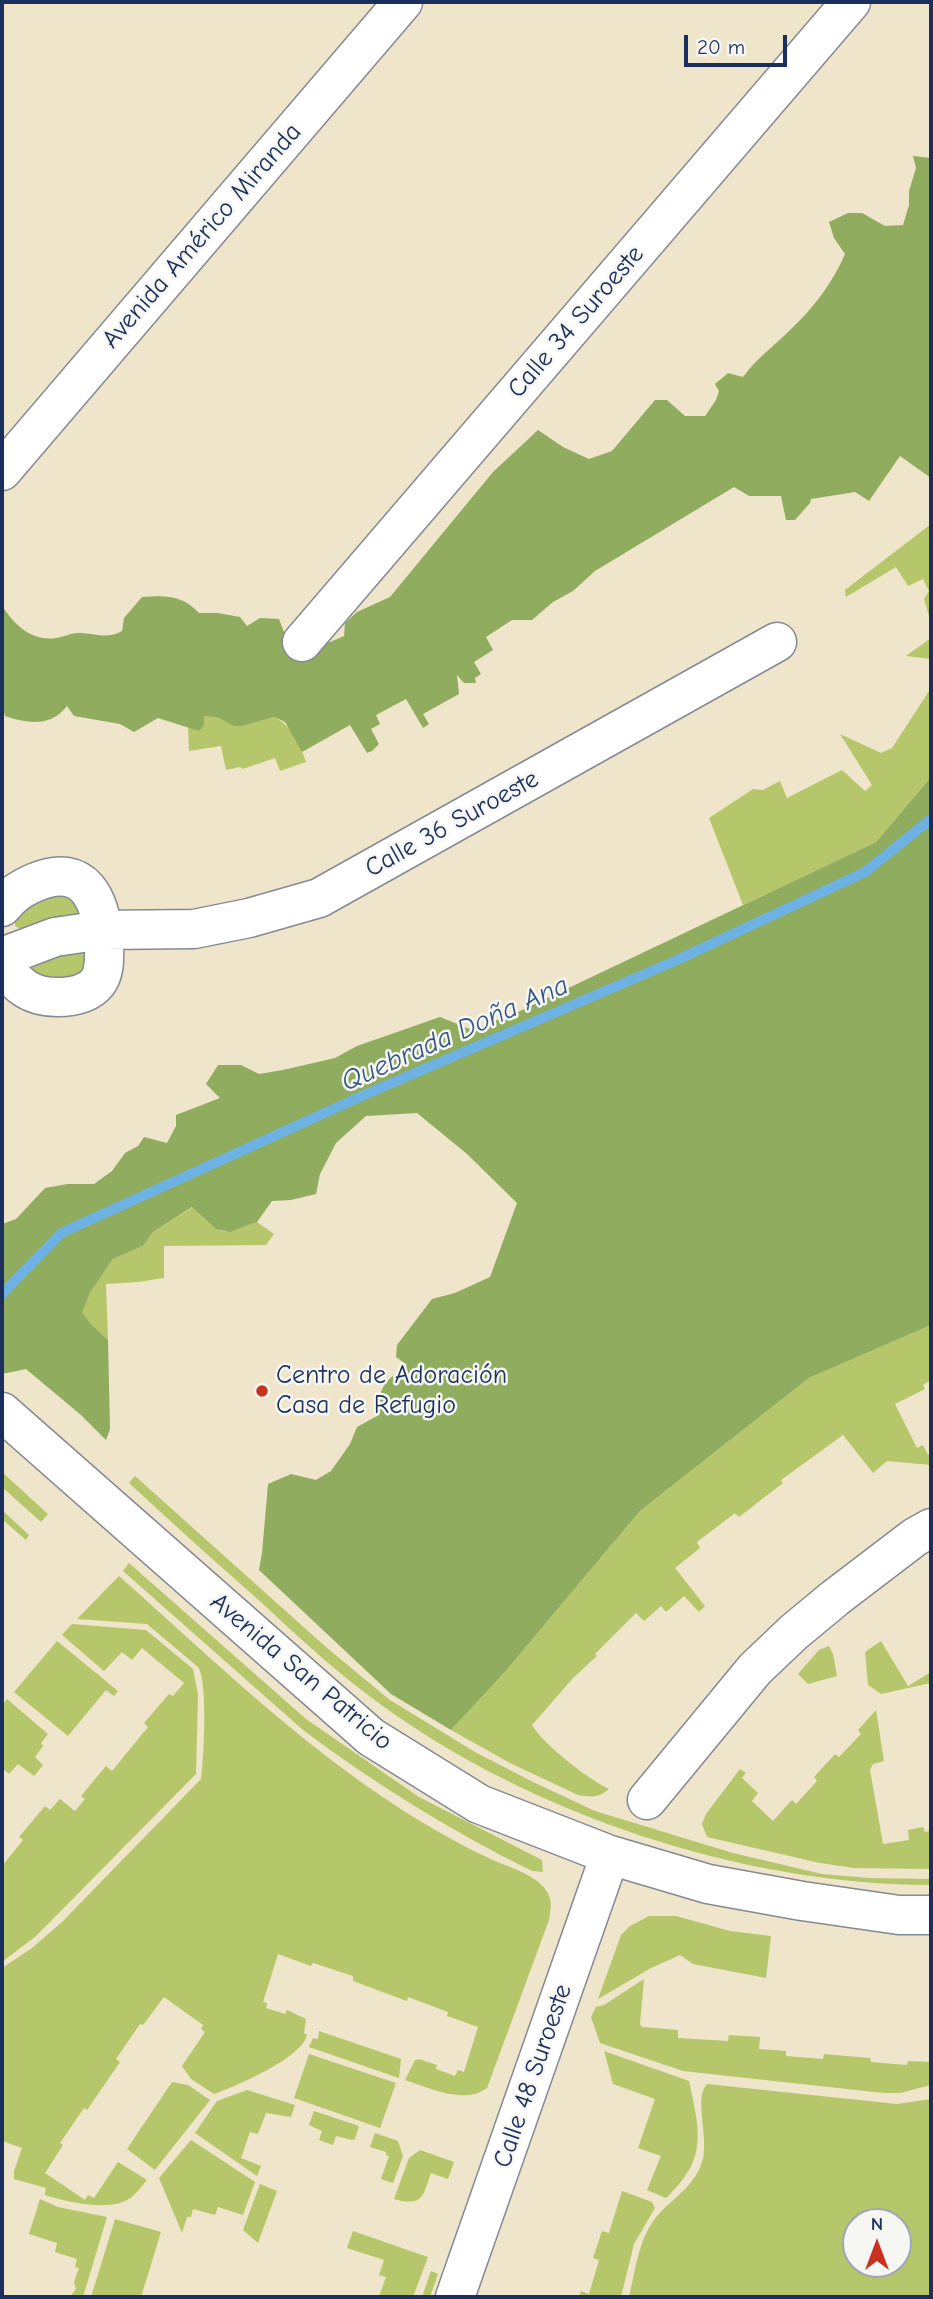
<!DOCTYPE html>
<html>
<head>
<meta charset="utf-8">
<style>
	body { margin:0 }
	#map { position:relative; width:933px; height:2299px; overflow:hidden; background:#eee5ca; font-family:"Comic Neue",sans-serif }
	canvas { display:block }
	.frame { position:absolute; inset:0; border:4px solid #1b2f5e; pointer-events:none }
	.north { position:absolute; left:842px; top:2208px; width:70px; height:70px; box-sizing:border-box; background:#f6f6f2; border:2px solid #9ea6b7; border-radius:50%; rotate:0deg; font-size:19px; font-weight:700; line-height:28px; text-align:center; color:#1b2f5e }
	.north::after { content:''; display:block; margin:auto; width:24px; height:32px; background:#c8321e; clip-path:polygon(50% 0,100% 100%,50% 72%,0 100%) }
	.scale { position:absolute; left:684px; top:35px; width:103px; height:32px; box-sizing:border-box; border:4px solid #1b2f5e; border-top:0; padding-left:9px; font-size:21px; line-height:24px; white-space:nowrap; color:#1b2f5e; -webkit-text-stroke:5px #f6f6f2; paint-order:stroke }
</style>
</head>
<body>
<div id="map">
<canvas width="933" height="2299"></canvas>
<div class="frame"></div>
<div class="north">N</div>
<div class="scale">20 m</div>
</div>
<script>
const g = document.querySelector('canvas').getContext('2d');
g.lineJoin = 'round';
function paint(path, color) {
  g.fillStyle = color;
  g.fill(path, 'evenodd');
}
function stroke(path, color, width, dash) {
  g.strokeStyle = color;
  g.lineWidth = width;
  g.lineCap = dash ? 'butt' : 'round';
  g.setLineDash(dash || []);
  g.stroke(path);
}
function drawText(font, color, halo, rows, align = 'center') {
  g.font = font + ' "Comic Neue",sans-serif';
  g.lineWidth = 5;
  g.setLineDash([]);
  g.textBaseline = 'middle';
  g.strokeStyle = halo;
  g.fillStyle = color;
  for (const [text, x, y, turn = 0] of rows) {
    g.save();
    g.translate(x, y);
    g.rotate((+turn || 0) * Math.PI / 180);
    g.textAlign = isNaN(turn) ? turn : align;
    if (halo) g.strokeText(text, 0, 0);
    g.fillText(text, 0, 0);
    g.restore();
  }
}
const green = new Path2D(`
	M 931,524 L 931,623 L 924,599 L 929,591 L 923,579 L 908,586 L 896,567 L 846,597 L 845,590 Z
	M 931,638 L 931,659 L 906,656 Z
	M 931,688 L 931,777 L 876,842 L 743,905 L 709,818 L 753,789 L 763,790 L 780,781 L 787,798 L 842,770 L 865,791 L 872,785 L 840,734 L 881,753 L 892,748 Z
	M 204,716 L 219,718 L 233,726 L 243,726 L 274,717 C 291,725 300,744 306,762 L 280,771 L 275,758 L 243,769 L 240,767 L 226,770 L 221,746 L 189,751 L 188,727 L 199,731 Z
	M 47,896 L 72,896 L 79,914 L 22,930 L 15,926 L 15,916 Z
	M 79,950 L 87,958 L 85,974 L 60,982 L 30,972 C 36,956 63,955 79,950 Z
	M 193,1207 C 222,1235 219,1237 257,1222 L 274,1234 L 266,1245 L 164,1246 L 164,1278 L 138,1282 L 106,1284 L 108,1340 L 90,1323 L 81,1312 L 90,1293 L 113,1259 L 143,1246 L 153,1232 Z
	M 931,1325 L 931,1380 L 923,1385 L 925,1389 L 895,1404 L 917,1448 L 923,1445 L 928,1455 L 931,1454 L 931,1465 L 887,1461 L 873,1473 L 843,1435 L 781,1480 L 783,1483 L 739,1517 L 735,1513 L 697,1542 L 700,1548 L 675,1568 L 705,1606 L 699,1612 L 684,1596 L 666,1612 L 661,1606 L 644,1621 L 636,1613 L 595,1654 L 597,1656 L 573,1678 L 532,1725 C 544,1745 588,1779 609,1789 C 599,1798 590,1797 578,1795 L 510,1763 L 451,1730 L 504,1673 L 640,1511 L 809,1378 Z
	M 2,1472 L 48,1514 L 41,1522 L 2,1487 Z
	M 135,1476 L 327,1648 L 390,1700 L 475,1752 L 533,1782 L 595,1811 L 733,1853 L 822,1874 L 869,1878 L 931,1879 L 931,1885 C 744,1885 532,1815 380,1704 C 339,1674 300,1639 263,1604 C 218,1564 173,1524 129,1483 Z
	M 2,1510 L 29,1535 L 26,1540 L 2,1519 Z
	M 129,1563 L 306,1719 L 419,1797 L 542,1860 L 543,1872 L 532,1871 C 451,1831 375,1784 303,1730 L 123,1571 Z
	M 119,1576 C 236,1680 350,1794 495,1861 C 511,1868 546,1878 550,1899 C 552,1905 550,1913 549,1920 L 487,2088 C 464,2105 430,2088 405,2080 L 415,2060 L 419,2059 L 437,2065 L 436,2069 L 455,2076 L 458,2070 L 464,2072 L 478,2027 L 447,2016 L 448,2012 L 408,1997 L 407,2001 L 353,1981 L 353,1976 L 313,1963 L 311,1966 L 278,1954 L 263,2002 L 267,2003 L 266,2008 L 285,2014 L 287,2010 L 306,2019 L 304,2033 L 307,2035 C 302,2058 236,2086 214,2094 L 191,2079 L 182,2066 L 205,2032 L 201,2029 L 203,2025 L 164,1997 L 143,2025 L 140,2024 L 116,2059 L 120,2062 L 87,2110 L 84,2108 L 60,2143 L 63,2145 L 45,2173 L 85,2200 L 88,2195 L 94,2198 L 118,2162 L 147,2180 C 141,2187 135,2196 127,2200 C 108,2211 66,2202 45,2195 L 46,2188 L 14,2179 L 14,2171 L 22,2148 L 2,2141 L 2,1968 L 32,1948 L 62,1922 L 201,1779 C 204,1759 208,1681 198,1667 L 147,1624 L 77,1619 Z
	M 72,1624 L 146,1630 L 193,1669 L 198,1695 L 196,1774 L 36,1936 L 2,1962 L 2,1866 L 23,1840 L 19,1837 L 45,1806 L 50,1810 L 60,1799 L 75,1811 L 85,1799 L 81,1796 L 106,1766 L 112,1771 L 148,1727 L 144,1723 L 169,1694 L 173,1696 L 184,1683 L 142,1648 L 132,1660 L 122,1652 L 104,1671 L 62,1635 Z
	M 57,1641 L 118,1691 L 114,1696 L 106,1690 L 68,1736 L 14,1692 Z
	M 881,1641 L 908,1686 L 931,1672 L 931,1683 L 881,1694 L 868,1685 L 865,1652 Z
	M 829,1646 L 833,1654 L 837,1676 L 808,1684 L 798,1674 L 819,1650 Z
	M 7,1699 L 48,1734 L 41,1743 L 43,1746 L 35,1757 L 43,1765 L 34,1776 L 18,1764 L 9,1774 L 2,1768 L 2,1705 Z
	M 876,1710 L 884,1761 L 873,1764 L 870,1770 L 883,1844 L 909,1840 L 908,1830 L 923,1827 L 925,1832 L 931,1831 L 931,1869 L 854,1868 L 820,1863 L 707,1837 L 702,1824 L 706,1814 L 740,1769 L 746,1773 L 742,1778 L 758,1793 L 752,1801 L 773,1821 L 792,1800 L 796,1804 L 817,1781 L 814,1777 L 835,1754 L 839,1757 L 861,1734 L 858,1730 Z
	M 649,1916 L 676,1916 L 730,1931 L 771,1936 L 766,1978 L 693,1964 L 680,1955 L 651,1968 L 598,1999 L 621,1935 L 630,1926 Z
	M 644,1979 L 640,2024 L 642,2027 L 678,2030 L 678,2038 L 728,2041 L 729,2035 L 760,2037 L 759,2049 L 786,2051 L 786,2056 L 823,2059 L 824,2054 L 870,2058 L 871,2062 L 907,2065 L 908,2061 L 931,2062 L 931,2085 L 900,2093 L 883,2093 L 683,2071 L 600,2043 L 591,2017 L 596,2007 L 604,2005 Z
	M 319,2031 L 401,2059 L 399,2078 L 309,2047 L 313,2038 L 318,2039 Z
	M 604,2051 L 689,2081 C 700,2132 708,2159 666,2198 L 647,2190 L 661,2156 L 638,2148 L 655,2099 L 613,2084 Z
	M 309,2054 L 396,2083 L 380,2128 L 294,2098 Z
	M 172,2082 L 188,2085 L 210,2100 L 155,2170 L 127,2149 Z
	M 707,2084 L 897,2104 L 931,2099 L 931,2297 L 629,2297 C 635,2272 638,2242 654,2220 C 669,2200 694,2188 702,2162 C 710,2139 693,2098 707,2084 ZM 856,2222 L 898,2222 L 898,2264 L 856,2264 Z
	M 247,2090 L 295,2105 L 291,2117 L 266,2113 L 258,2134 L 250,2132 L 241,2158 L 261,2166 L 257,2176 L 195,2133 L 217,2101 Z
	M 314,2111 L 359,2126 L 355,2139 L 352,2140 L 336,2136 L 333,2145 L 319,2140 L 322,2131 L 309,2125 Z
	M 375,2133 L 398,2141 L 403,2156 L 393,2183 L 381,2179 L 389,2156 L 386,2155 L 386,2152 L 370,2147 Z
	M 191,2140 L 255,2182 L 243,2215 L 218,2207 L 215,2215 L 193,2209 L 191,2217 L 187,2217 L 182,2233 L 159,2178 Z
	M 420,2150 L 454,2162 L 448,2179 L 431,2173 C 423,2196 423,2207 394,2199 L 409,2158 Z
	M 260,2184 L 277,2191 L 258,2243 L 243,2230 Z
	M 622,2191 L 652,2202 L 655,2208 L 634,2244 L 621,2297 L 579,2297 L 581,2291 L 589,2294 L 599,2260 L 593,2258 L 602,2231 L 609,2233 Z
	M 40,2199 L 58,2207 L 107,2217 L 83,2297 L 70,2297 L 76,2289 L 74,2282 L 79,2268 L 75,2267 L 77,2259 L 55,2252 L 57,2243 L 29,2234 Z
	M 115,2219 L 161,2232 L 141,2297 L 91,2297 Z
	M 353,2231 L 428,2257 L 413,2297 L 379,2297 L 386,2277 L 379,2275 L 384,2260 L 347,2248 Z
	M 431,2271 L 438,2274 L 430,2297 L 422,2297 Z`);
const forest = new Path2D(`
	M 913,156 L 931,158 L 931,478 L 900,456 L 869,501 L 855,492 L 811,499 L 810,503 L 795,520 L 786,520 L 781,496 L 749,496 L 734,487 L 595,571 L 573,591 L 553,602 L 532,620 L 512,620 L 486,637 L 493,650 L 474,662 L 481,674 L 475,678 L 476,683 L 464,683 L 457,675 L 459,694 L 423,714 L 429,724 L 423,728 L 406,699 L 376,715 L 380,724 L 371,729 L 379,744 L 372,751 L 367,753 L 350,725 L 302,752 L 285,722 L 274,717 L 243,726 L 233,726 L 219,718 L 204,716 L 204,725 L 199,731 L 158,718 L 134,732 L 120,724 L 74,716 L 67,706 C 51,727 28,724 5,716 L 2,704 L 2,605 C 13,624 32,642 56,638 C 64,637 70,633 78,633 C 96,633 106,640 122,631 L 124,618 L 142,597 C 165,595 183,595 199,613 L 218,613 L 240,617 L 247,626 L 260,618 L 279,619 L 287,640 L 330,642 L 344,636 L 345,623 L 357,612 L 390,597 L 493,472 L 538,430 L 563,447 L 589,459 L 612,451 L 655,400 L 667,400 L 685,416 L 705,416 L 716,400 L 719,391 L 715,384 L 728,373 L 743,377 C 756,359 774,346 790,330 C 813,309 833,282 845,254 L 834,238 L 829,222 L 848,213 L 862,213 L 885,226 L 903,225 L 909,205 L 909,191 L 916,168 Z
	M 931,777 L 931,1325 L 809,1378 L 640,1511 L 504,1673 L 451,1730 L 391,1694 L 259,1570 L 262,1553 L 268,1484 L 291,1474 L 316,1480 L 331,1471 L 350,1444 L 357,1427 L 379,1415 C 379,1384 384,1383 407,1365 L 396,1357 L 397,1345 L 432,1299 L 455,1293 L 490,1277 L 517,1203 L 467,1154 L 417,1113 L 366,1116 L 336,1143 L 320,1174 L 316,1194 L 291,1200 L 272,1201 L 257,1222 L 230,1232 L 216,1229 L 192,1207 L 153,1232 L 143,1246 L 113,1259 L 90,1293 L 82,1312 L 90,1323 L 108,1340 L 110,1429 L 106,1440 L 81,1415 L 26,1369 L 2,1374 L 2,1224 L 16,1219 L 45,1188 L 68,1184 L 94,1184 L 112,1171 L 125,1153 L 138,1146 L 144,1137 L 167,1143 L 176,1126 L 176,1115 L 220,1098 L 206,1084 L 218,1065 L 241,1065 L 259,1074 L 283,1070 L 335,1058 L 357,1046 L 440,1017 L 472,1030 L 520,1011 L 876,842 Z`);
const stream = new Path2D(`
	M 2,1294 L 61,1233 L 364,1095 L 677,960 L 865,872 L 931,819`);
const minor = new Path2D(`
	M 2,471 L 403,2
	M 302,642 L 851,2
	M 2,907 C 12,894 22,888 36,882 C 85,862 101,900 104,942 C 104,955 106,972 97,983 C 87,995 71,997 57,997 C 30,997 16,985 2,963
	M 2,957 L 55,937 L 103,930 L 194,929 L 249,918 L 319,898 L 777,642
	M 2,1412 L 371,1737 L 479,1804 L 610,1855 L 708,1884 L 802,1901 L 899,1915 L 931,1915
	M 647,1800 L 755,1669 L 794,1632 L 835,1598 L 915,1537 L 931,1528
	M 455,2297 L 610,1855`);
const markers = [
	[262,1391,7,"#c8321e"]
];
const streetNames = [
	["Avenida Américo Miranda",202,236,-49],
	["Calle 34 Suroeste",576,322,-49],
	["Calle 36 Suroeste",452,824,-29],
	["Avenida San Patricio",301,1672,40],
	["Calle 48 Suroeste",533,2076,-71]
];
const poiNames = [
	["Centro de Adoración",276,1376],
	["Casa de Refugio",276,1406]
];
const waterNames = [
	["Quebrada Doña Ana",455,1034,-24]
];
paint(green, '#b5c76a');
paint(forest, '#90ac5e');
stroke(stream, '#6db2e3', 10);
stroke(minor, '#848a94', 41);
stroke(minor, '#fff', 38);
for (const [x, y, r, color] of markers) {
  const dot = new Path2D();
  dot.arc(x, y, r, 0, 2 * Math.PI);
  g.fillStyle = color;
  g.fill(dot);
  stroke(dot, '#f6f6f2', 2.5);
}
drawText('26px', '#1b2f5e', '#f6f6f2', streetNames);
drawText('26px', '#1b2f5e', '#f6f6f2', poiNames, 'left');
drawText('italic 28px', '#345686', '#f6f6f2', waterNames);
</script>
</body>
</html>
